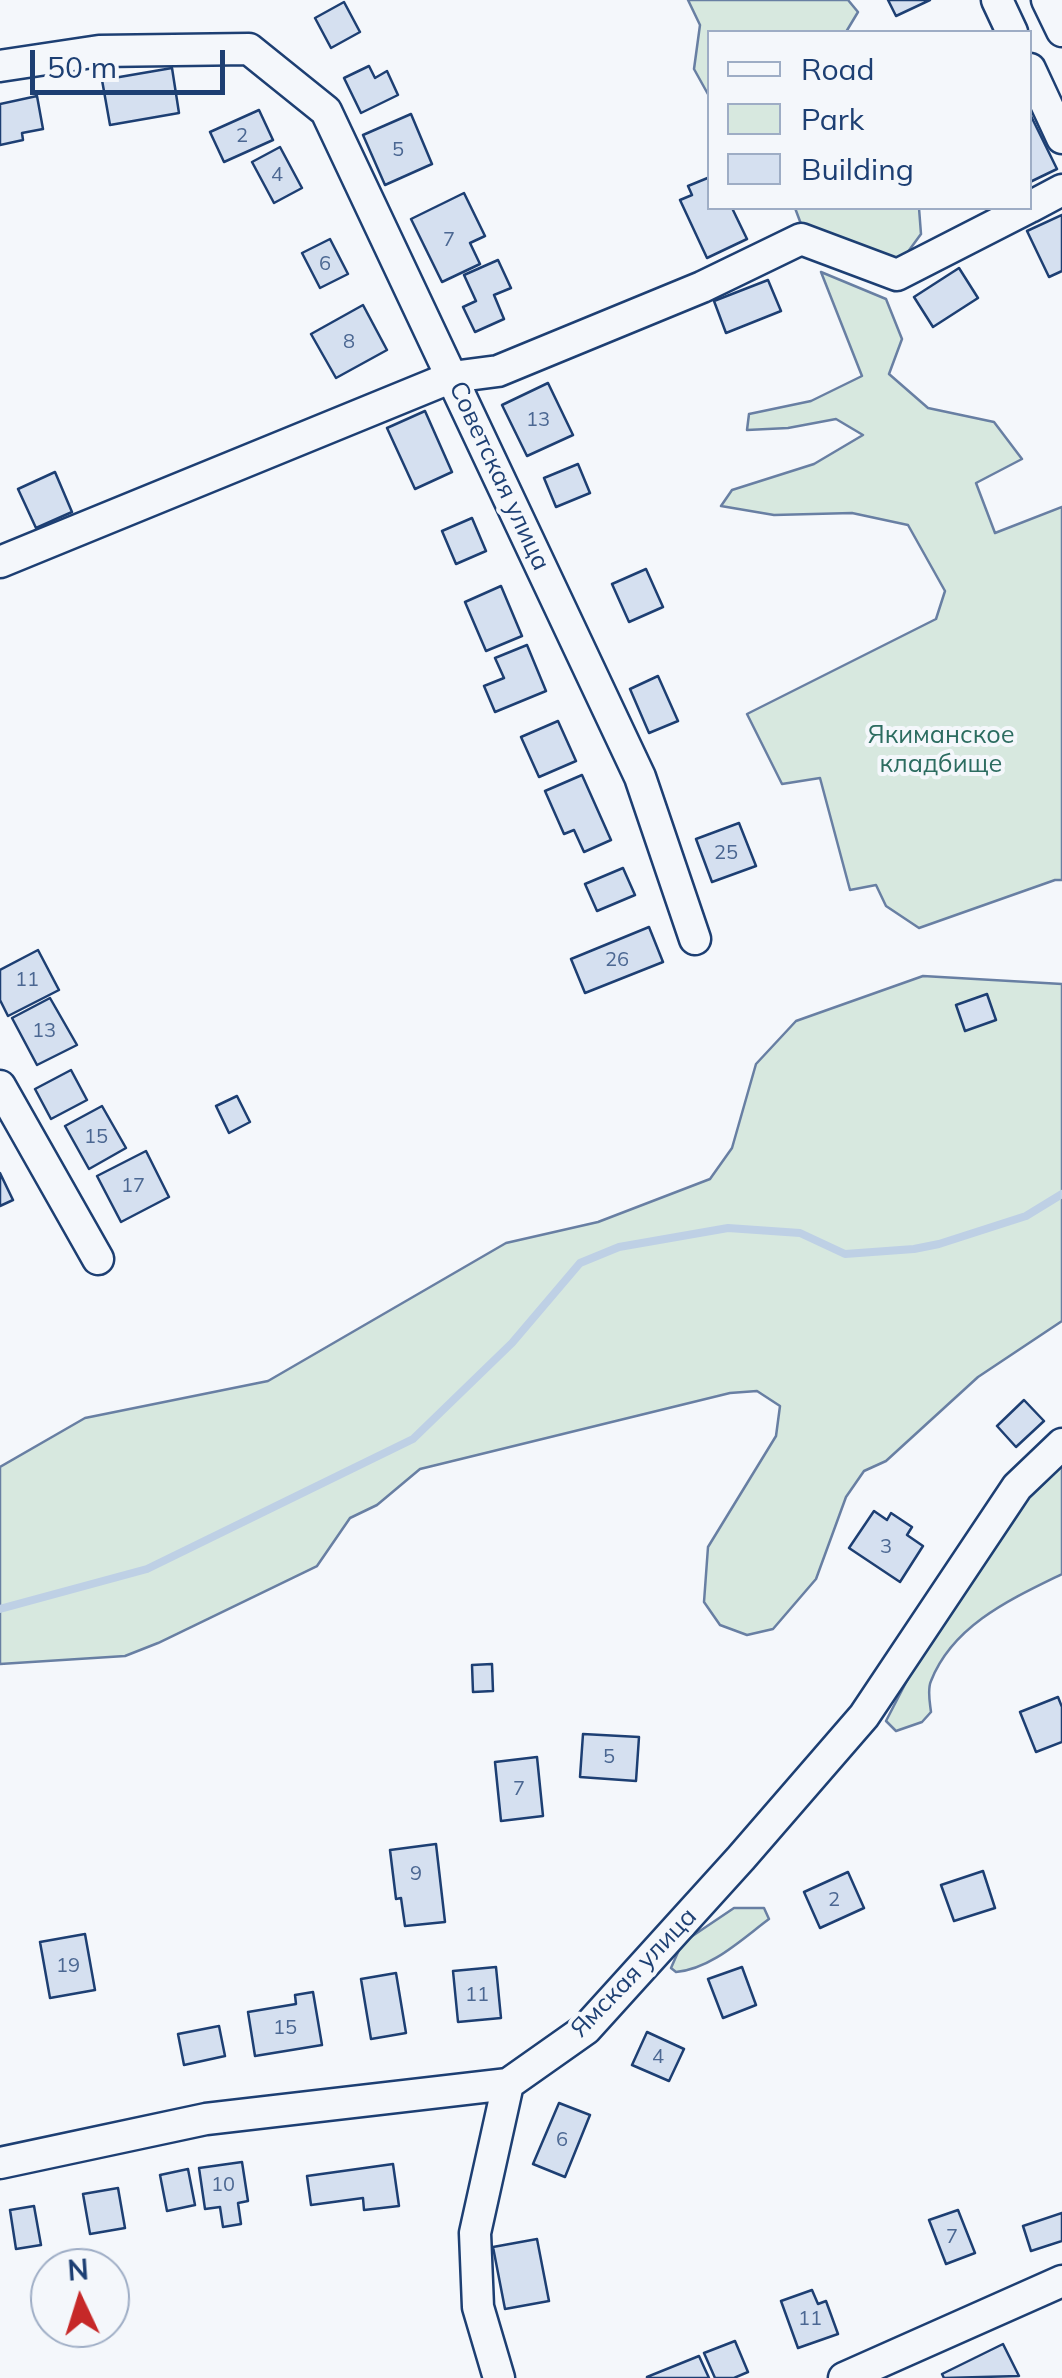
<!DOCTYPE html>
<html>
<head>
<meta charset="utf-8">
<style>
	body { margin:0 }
	#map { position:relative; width:1062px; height:2378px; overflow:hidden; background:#f4f7fb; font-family:Mulish,sans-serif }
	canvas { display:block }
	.legend { position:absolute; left:707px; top:30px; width:325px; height:180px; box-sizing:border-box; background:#f4f7fb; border:2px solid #9eadc5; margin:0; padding:12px 18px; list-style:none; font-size:30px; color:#1d3f73 }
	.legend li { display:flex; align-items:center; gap:20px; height:50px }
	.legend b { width:50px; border:2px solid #9eadc5 }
	.north { position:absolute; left:30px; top:2248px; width:100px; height:100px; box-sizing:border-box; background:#f4f7fb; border:2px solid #9eadc5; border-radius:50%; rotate:356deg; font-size:28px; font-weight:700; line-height:40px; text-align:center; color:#1d3f73 }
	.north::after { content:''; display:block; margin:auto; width:35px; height:45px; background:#c62828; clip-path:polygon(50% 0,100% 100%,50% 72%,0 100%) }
	.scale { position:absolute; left:30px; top:50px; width:195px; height:45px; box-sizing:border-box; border:5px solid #1d3f73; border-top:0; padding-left:12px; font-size:30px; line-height:35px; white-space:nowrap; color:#1d3f73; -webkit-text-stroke:8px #f4f7fb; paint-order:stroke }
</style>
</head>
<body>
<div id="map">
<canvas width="1062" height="2378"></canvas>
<ul class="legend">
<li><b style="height:12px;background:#f4f7fb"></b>Road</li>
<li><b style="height:28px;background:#d7e8df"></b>Park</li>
<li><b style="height:28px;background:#d5e0f0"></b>Building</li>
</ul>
<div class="north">N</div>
<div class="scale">50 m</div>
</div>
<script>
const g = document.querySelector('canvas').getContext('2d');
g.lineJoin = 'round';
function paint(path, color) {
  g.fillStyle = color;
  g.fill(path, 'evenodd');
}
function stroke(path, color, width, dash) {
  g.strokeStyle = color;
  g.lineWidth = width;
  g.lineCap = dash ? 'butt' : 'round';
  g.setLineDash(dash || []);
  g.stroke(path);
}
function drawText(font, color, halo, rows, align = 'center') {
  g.font = font + ' Mulish,sans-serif';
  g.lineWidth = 8;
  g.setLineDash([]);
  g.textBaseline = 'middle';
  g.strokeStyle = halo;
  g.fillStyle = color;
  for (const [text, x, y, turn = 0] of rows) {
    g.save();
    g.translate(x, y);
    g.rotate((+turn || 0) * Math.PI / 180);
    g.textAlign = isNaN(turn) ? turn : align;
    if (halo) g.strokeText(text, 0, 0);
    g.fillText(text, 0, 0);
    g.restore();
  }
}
const green = new Path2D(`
	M 688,0 L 848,0 L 858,12 L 846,32 L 710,32 L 709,96 L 694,69 L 700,25 Z
	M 795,208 L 919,208 L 921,234 L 899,264 L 801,224 Z
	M 821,272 L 886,299 L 902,339 L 889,374 L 928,408 L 994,422 L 1022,459 L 976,483 L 995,533 L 1062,507 L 1062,880 L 1055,880 L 919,928 L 886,906 L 876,885 L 850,890 L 820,778 L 782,784 L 747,714 L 936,619 L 945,591 L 908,525 L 852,513 L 774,515 L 721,506 L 732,490 L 814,464 L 863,435 L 836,419 L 788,428 L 747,430 L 749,414 L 811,401 L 862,376 Z
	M 923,976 L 1062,984 L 1062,1321 L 978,1377 L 886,1461 L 864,1471 L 846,1497 L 816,1579 L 773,1629 L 747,1635 L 720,1625 L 704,1602 L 708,1547 L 776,1436 L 780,1406 L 757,1391 L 730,1393 L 420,1469 L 377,1505 L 350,1518 L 317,1566 L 158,1643 L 125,1656 L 0,1664 L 0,1467 L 85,1418 L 268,1381 L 506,1243 L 598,1222 L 710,1179 L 732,1148 L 756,1064 L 796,1021 Z
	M 1062,1466 L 1062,1574 C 1011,1599 953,1625 931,1681 C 927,1690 930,1703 931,1712 L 922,1722 L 896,1731 L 886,1721 L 915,1665 L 1025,1501 Z
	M 734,1908 L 764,1908 L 769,1919 C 742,1939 711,1969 676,1972 L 671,1968 L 682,1943 Z`);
const stream = new Path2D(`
	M 0,1609 L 147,1569 L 413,1439 L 512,1343 L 580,1263 L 619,1247 L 728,1228 L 800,1233 L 845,1254 L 914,1249 L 939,1244 L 1026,1216 L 1062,1194`);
const building = new Path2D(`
	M 888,0 L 930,0 L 896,16 Z
	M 344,2 L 360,32 L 331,48 L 315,18 Z
	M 369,66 L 375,78 L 387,71 L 398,95 L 361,113 L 344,78 Z
	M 172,68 L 179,113 L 110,125 L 102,80 Z
	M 37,96 L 43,129 L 22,133 L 23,140 L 0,145 L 0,104 Z
	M 259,110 L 273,140 L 224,162 L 210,132 Z
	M 411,114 L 432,164 L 385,185 L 363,135 Z
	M 1030,114 L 1057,169 L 1030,182 Z
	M 280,147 L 302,188 L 274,203 L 252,162 Z
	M 710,177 L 710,208 L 732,208 L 747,239 L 707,258 L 680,200 L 692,195 L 688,186 Z
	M 464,193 L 485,236 L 470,243 L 480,264 L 442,282 L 411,219 Z
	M 1062,215 L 1062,271 L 1049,277 L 1027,231 Z
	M 330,239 L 348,274 L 320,288 L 302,253 Z
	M 498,260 L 511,288 L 494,295 L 504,319 L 475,332 L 463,307 L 476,301 L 464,275 Z
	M 959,268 L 978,298 L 933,327 L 914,297 Z
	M 768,280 L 781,311 L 726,333 L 714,301 Z
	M 363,305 L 387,350 L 336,378 L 311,334 Z
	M 548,383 L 573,435 L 527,456 L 502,405 Z
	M 425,411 L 452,472 L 415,489 L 387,428 Z
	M 578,464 L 590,493 L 556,507 L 544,478 Z
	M 55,472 L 72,512 L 36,528 L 18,489 Z
	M 472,518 L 486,551 L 456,564 L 442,531 Z
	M 646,569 L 663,607 L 629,622 L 612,584 Z
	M 501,586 L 522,636 L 486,651 L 465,602 Z
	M 527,645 L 546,691 L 495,712 L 484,686 L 504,678 L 495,658 Z
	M 658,676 L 678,721 L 649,733 L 630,689 Z
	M 558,721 L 576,761 L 539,777 L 521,737 Z
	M 582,775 L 611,840 L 584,852 L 574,830 L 564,834 L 545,791 Z
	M 739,823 L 756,866 L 712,882 L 696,839 Z
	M 623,868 L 635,895 L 597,911 L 585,884 Z
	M 649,927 L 663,962 L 585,993 L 571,959 Z
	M 38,950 L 59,990 L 8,1016 L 0,1000 L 0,970 Z
	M 987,994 L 996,1020 L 965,1031 L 956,1005 Z
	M 50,998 L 77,1045 L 37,1065 L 12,1018 Z
	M 71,1070 L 87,1100 L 51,1119 L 35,1089 Z
	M 237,1096 L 250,1122 L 229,1133 L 216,1106 Z
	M 102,1106 L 126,1148 L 89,1169 L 65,1126 Z
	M 146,1151 L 169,1197 L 121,1222 L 97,1176 Z
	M 0,1173 L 13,1200 L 0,1206 Z
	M 1024,1400 L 1044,1421 L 1016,1447 L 997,1426 Z
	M 874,1511 L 887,1520 L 891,1513 L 912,1527 L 907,1535 L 923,1546 L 900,1582 L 849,1548 Z
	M 492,1664 L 493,1691 L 473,1692 L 472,1665 Z
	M 1058,1697 L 1062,1707 L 1062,1742 L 1036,1752 L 1020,1712 Z
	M 583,1734 L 639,1737 L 636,1781 L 580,1777 Z
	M 537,1757 L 543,1816 L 501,1821 L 495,1762 Z
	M 436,1844 L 445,1922 L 405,1926 L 401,1898 L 396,1899 L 390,1850 Z
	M 983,1871 L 995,1908 L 954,1921 L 941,1885 Z
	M 848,1872 L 864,1908 L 820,1928 L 804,1892 Z
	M 85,1934 L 95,1990 L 50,1998 L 40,1942 Z
	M 496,1967 L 501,2018 L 458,2022 L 453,1971 Z
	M 742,1967 L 756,2005 L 723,2018 L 708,1979 Z
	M 396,1973 L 406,2033 L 371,2039 L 361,1979 Z
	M 313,1992 L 322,2045 L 255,2056 L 248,2012 L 296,2004 L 295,1995 Z
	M 219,2026 L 225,2056 L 184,2065 L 178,2034 Z
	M 647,2032 L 684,2049 L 669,2081 L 632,2065 Z
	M 559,2103 L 590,2115 L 565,2177 L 533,2164 Z
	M 242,2162 L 248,2201 L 238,2203 L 241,2224 L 223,2227 L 220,2207 L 205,2209 L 199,2168 Z
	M 393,2164 L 399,2206 L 364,2210 L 363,2198 L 311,2205 L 307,2176 Z
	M 188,2169 L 195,2205 L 167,2211 L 160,2175 Z
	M 118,2188 L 125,2228 L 90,2234 L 83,2194 Z
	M 34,2206 L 41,2245 L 16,2249 L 10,2210 Z
	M 958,2210 L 975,2253 L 946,2264 L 929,2220 Z
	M 1062,2213 L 1062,2241 L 1031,2251 L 1023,2226 Z
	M 537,2239 L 549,2301 L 505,2309 L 493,2247 Z
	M 812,2290 L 818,2304 L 826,2301 L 838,2334 L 798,2348 L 781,2301 Z
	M 735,2341 L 748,2372 L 734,2378 L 715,2378 L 704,2353 Z
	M 1003,2344 L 1019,2376 L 944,2378 L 942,2374 Z
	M 699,2356 L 709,2378 L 647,2378 L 647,2377 Z`);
const minor = new Path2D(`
	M 997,0 L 1012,32
	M 1047,0 L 1062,31
	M 0,66 L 99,51 L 249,49 L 326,111 L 640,777 L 695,939
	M 1030,69 L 1062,138
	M 1030,207 L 1062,190
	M 0,562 L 452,377 L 498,371 L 702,287 L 801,239 L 897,275 L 1028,208
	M 0,1086 L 98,1259
	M 0,2163 L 206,2119 L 508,2084 L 586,2029 L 741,1858 L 864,1716 L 1017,1487 L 1062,1444
	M 499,2378 L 478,2307 L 475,2233 L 508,2084
	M 844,2378 L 1062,2281`);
const numberNames = [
	["2",242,136],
	["5",398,150],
	["4",277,175],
	["7",449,240],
	["6",325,264],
	["8",349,342],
	["13",538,420],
	["25",726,853],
	["26",617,960],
	["11",27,980],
	["13",44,1031],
	["15",96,1137],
	["17",133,1186],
	["3",886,1547],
	["5",609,1757],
	["7",519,1789],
	["9",416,1874],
	["2",834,1900],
	["19",68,1966],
	["11",477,1995],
	["15",285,2028],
	["4",658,2057],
	["6",562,2140],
	["10",223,2185],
	["7",952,2237],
	["11",810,2319]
];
const streetNames = [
	["Советская улица",499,476,65],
	["Ямская улица",634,1973,-46]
];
const parkNames = [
	["Якиманское",941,735],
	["кладбище",941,764]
];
paint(green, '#d7e8df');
stroke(green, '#687fa3', 2.5);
stroke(stream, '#bed0e5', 8);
paint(building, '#d5e0f0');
stroke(building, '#1d3f73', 2.5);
stroke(minor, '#1d3f73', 35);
stroke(minor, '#f4f7fb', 30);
drawText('20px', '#4b6792', null, numberNames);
drawText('25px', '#1d3f73', '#f4f7fb', streetNames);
drawText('25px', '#2c6c60', '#f4f7fb', parkNames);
</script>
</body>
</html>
